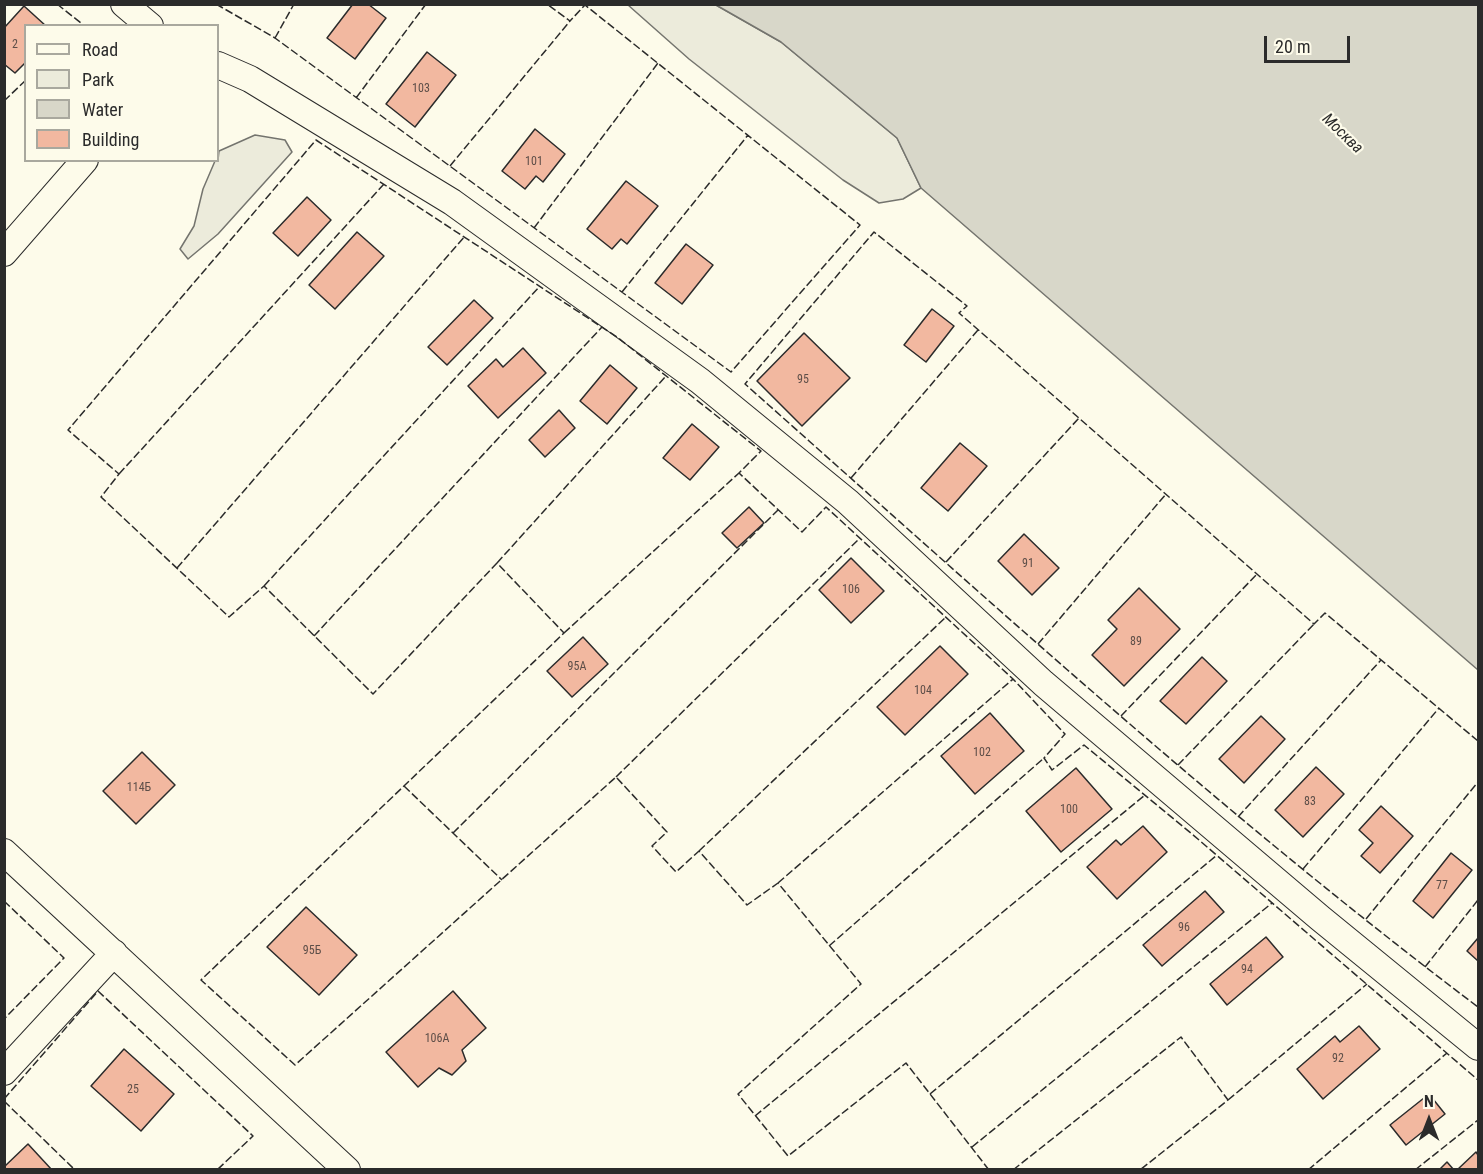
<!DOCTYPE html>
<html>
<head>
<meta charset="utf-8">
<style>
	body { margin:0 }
	#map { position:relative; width:1483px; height:1174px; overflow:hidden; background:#fdfbea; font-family:"Roboto Condensed",sans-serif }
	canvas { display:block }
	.frame { position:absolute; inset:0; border:6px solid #2b2b2b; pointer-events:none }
	.legend { position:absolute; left:24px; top:24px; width:195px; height:138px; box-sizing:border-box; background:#fdfbea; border:2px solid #a9a89e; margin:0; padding:8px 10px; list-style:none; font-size:18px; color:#2b2b2b }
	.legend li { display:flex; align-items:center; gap:12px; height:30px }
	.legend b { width:30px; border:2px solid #a9a89e }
	.north { position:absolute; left:1399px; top:1090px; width:60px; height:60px; -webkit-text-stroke:4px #fdfbea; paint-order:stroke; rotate:0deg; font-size:16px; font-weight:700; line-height:24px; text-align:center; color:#2b2b2b }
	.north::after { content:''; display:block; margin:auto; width:21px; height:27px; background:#2b2b2b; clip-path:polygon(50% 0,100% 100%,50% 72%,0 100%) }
	.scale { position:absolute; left:1264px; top:36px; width:86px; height:27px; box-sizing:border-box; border:3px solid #2b2b2b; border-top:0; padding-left:8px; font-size:18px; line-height:21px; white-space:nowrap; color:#2b2b2b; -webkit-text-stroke:4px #fdfbea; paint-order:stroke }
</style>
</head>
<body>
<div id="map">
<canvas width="1483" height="1174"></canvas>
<div class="frame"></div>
<ul class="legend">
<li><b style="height:8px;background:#fdfbea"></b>Road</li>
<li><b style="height:16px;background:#ecebdb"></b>Park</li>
<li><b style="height:16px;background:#d8d7c9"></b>Water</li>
<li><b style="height:16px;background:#f2b8a0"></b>Building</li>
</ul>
<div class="north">N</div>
<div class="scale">20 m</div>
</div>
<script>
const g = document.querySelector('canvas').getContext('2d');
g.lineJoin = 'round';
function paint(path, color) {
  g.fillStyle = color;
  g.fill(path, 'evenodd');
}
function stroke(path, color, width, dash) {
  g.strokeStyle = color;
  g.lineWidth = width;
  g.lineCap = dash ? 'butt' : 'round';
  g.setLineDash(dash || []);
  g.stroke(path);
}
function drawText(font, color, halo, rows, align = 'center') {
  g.font = font + ' "Roboto Condensed",sans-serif';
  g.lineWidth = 4.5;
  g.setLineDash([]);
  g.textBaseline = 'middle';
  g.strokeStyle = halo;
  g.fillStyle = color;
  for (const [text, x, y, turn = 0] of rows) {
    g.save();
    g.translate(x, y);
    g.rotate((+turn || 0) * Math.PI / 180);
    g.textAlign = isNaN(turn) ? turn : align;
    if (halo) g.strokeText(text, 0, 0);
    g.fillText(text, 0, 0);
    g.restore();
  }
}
const green = new Path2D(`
	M 628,5 L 716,5 L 781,42 L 897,138 L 921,188 L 903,199 L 879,203 L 843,180 L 689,59 Z
	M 255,135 L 285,140 L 292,152 L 218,234 L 188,259 L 180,249 L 194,226 L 203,189 L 215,161 L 218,160 L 219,151 Z`);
const water = new Path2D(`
	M 716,5 L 1478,5 L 1478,670 L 921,188 L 897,138 L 781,42 Z`);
const building = new Path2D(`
	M 353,4 L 368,4 L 386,18 L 355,59 L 327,38 Z
	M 24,6 L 46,26 L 26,26 L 26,62 L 15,73 L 4,64 L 4,28 Z
	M 427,52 L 456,75 L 415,127 L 386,104 Z
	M 535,129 L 565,154 L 543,182 L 536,176 L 525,189 L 502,171 Z
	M 626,181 L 658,206 L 627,244 L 621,239 L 612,249 L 587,229 Z
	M 307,197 L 331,220 L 298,256 L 273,233 Z
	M 357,232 L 384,256 L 335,309 L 309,285 Z
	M 686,244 L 713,265 L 682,304 L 655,283 Z
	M 474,300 L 493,318 L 447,365 L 428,347 Z
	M 932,309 L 954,326 L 926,362 L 904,345 Z
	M 804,333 L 850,378 L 802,426 L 757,381 Z
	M 523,348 L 546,373 L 498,418 L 468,386 L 496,359 L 503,367 Z
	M 610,365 L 637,388 L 607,424 L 580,401 Z
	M 559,410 L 575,428 L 545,457 L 529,440 Z
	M 692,424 L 719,447 L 690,480 L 663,458 Z
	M 960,443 L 987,466 L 948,511 L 921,488 Z
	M 749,507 L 764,523 L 737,548 L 722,533 Z
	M 1024,534 L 1059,568 L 1032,595 L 998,561 Z
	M 851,558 L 884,591 L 851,623 L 819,590 Z
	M 1139,588 L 1180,629 L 1124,686 L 1092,655 L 1117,629 L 1108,620 Z
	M 583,637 L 608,664 L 572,697 L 547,671 Z
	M 940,646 L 968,674 L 905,735 L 877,707 Z
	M 1202,657 L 1227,681 L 1186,724 L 1160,701 Z
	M 990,713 L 1024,751 L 975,794 L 941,756 Z
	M 1261,716 L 1285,739 L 1244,783 L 1219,759 Z
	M 142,752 L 175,785 L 136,824 L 103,791 Z
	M 1316,767 L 1344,794 L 1303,837 L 1275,810 Z
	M 1076,768 L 1112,809 L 1061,852 L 1026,811 Z
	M 1381,806 L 1413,836 L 1380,873 L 1361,856 L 1373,843 L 1359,830 Z
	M 1143,826 L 1167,852 L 1117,899 L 1087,867 L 1116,840 L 1121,845 Z
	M 1451,853 L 1472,870 L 1433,918 L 1413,901 Z
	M 1205,891 L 1224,912 L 1162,966 L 1143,945 Z
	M 306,907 L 357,955 L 319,995 L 267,947 Z
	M 1266,937 L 1283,957 L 1227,1005 L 1210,984 Z
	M 1478,938 L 1478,961 L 1467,951 Z
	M 453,991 L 486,1028 L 462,1050 L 466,1061 L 452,1075 L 439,1068 L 418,1087 L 386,1052 Z
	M 1359,1026 L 1380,1049 L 1323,1099 L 1297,1069 L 1335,1036 L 1340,1042 Z
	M 124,1049 L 174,1094 L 141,1131 L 91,1086 Z
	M 1429,1094 L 1445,1114 L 1406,1145 L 1390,1125 Z
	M 28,1144 L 52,1170 L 4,1170 L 4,1167 Z
	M 1476,1152 L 1478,1155 L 1478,1170 L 1457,1170 Z
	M 1447,1162 L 1454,1170 L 1439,1170 Z`);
const street = new Path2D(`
	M 124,4 L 150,26
	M 218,65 L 250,79 L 452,202 L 700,381 L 848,502 L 1043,683 L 1320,918 L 1478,1047
	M 4,253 L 85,160
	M 4,852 L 347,1170
	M 4,1072 L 114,953`);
const fence = new Path2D(`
	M 57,4 L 81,23 L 78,26
	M 216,4 L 275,38 L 731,372 L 860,225 L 585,5 L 570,21 L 547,4
	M 275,38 L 294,4
	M 356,98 L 426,4
	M 4,101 L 26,80
	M 450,166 L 570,21
	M 534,228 L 658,63
	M 622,292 L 748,135
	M 119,474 L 384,184
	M 851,478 L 978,330
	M 946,562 L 1079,418
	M 497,563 L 666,376
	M 177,568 L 465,236
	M 264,586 L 540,286
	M 564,633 L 739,473
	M 314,636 L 602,327
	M 1038,644 L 1166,494
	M 1121,716 L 1257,574
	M 1478,741 L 1325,613 L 1314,624 L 959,313 L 967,306 L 874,232 L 745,384 C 985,597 1222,814 1478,1007
	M 1178,765 L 1314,624
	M 616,777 L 860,538
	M 404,786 L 502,880
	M 1238,817 L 1381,660
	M 453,833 L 778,510
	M 699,851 L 946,617
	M 1303,869 L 1439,708
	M 778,883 L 1013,679
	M 4,901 L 64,958 L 4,1019
	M 1366,919 L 1478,782
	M 829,946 L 1044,758
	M 1425,967 L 1478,900
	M 930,1094 L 1217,855
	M 4,1099 L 98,991 L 253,1136 L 217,1170
	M 1228,1100 L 1367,984
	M 4,1101 L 75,1170
	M 755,1116 L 1145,795
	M 972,1147 L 1272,903
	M 989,1170 L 906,1063 L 788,1156 L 738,1094 L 861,984 L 778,883 L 747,905 L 699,851 L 676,872 L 652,846 L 667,832 L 616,777 L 295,1065 L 201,980 L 564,633 L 497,563 L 373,694 L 264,586 L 229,617 L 101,497 L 119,474 L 68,430 L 316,140 L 617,337 L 761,451 L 739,473 L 802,532 L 826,507 L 1013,679 L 1065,734 L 1044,758 L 1052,770 L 1084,745 L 1192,834 L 1478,1080
	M 1013,1170 L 1181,1037 L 1228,1100 L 1140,1170
	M 1308,1170 L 1447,1053
	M 1415,1170 L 1478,1120`);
const numberNames = [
	["2",15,45],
	["103",421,89],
	["101",534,162],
	["95",803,380],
	["91",1028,564],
	["106",851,590],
	["89",1136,642],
	["95А",577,667],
	["104",923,691],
	["102",982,753],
	["114Б",139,788],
	["83",1310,802],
	["100",1069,810],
	["77",1442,886],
	["96",1184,928],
	["95Б",312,951],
	["94",1247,970],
	["106А",437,1039],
	["92",1338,1059],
	["25",133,1090]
];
const waterNames = [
	["Москва",1342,134,44]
];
paint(green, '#ecebdb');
stroke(green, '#74746e', 1.5);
paint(water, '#d8d7c9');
stroke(water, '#74746e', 1.5);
paint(building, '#f2b8a0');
stroke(building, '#2b2b2b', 1.5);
stroke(street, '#2b2b2b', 28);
stroke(street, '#fdfbea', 26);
stroke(fence, '#2b2b2b', 1.5, [8, 3]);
drawText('12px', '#5d4e48', null, numberNames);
drawText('italic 16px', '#2b2b2b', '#fdfbea', waterNames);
</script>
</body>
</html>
